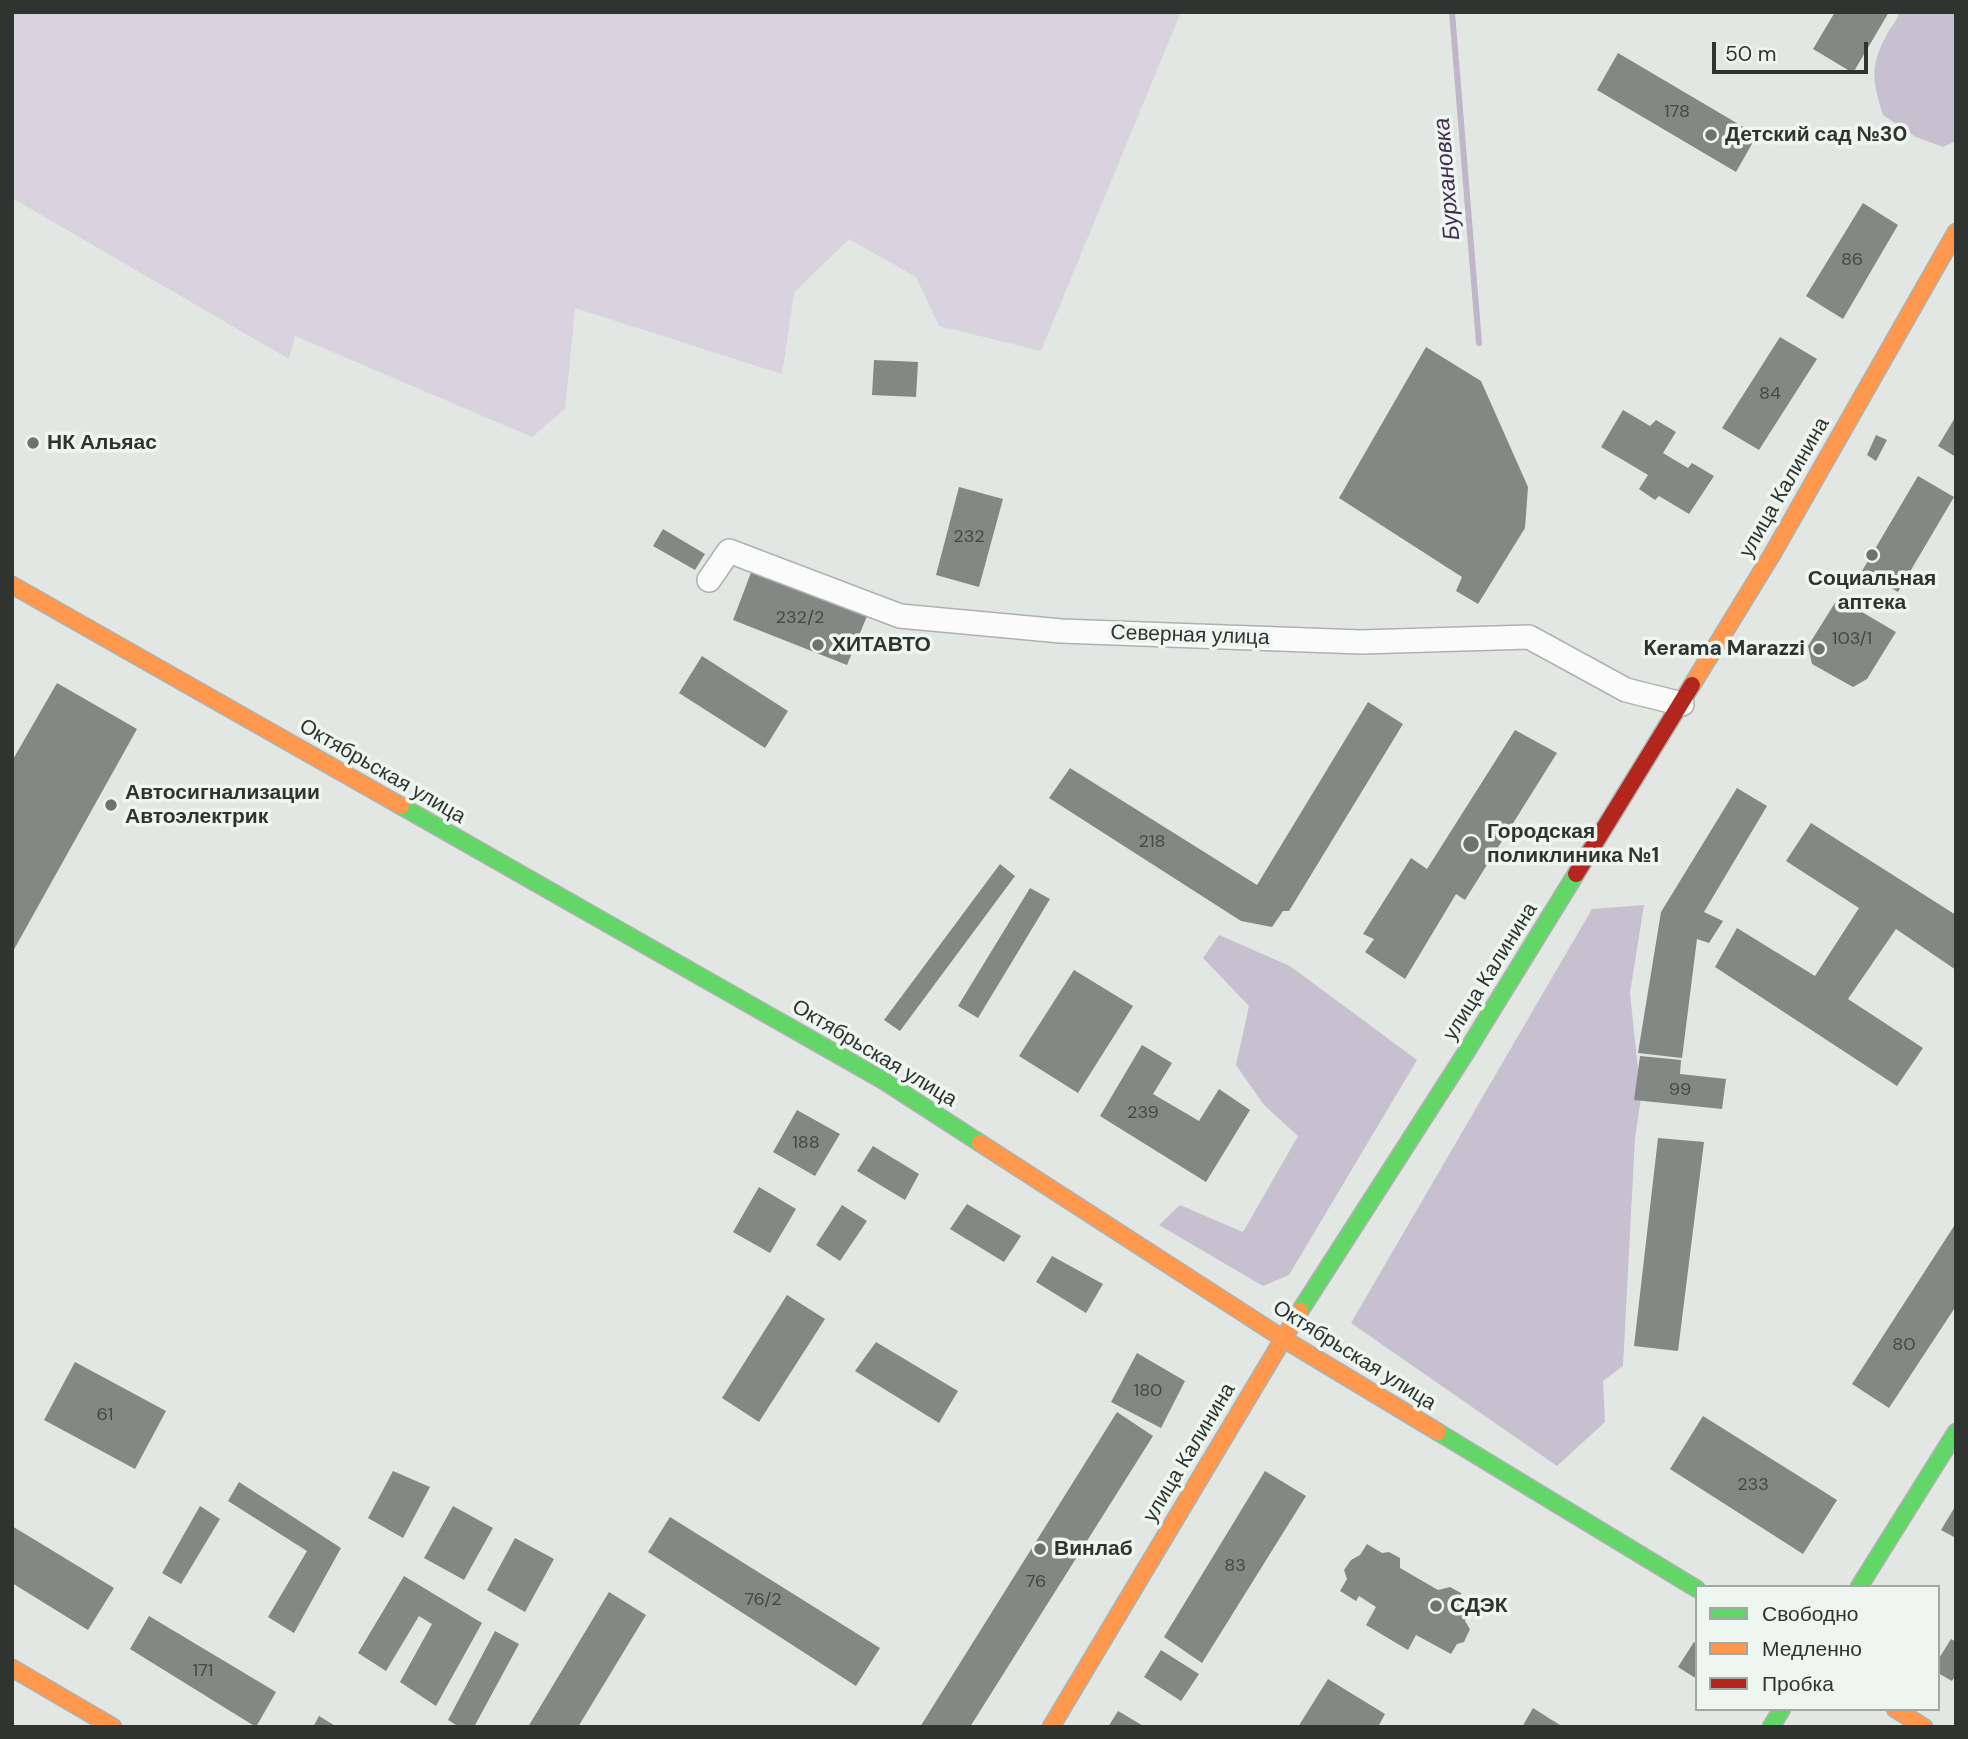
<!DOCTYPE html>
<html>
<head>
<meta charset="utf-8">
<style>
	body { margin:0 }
	#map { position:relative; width:1968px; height:1739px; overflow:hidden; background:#e2e7e4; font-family:"DM Sans",sans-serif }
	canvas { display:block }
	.frame { position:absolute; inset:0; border:14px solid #303431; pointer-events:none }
	.legend { position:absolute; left:1695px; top:1585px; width:245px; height:126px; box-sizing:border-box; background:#edf6f0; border:2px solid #a1a8a4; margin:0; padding:9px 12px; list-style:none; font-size:21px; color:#303431 }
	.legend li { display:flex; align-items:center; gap:14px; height:35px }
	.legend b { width:35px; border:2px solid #a1a8a4 }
	.scale { position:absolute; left:1712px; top:42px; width:156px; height:32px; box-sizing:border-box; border:4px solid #303431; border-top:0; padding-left:9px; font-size:21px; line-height:24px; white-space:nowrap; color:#303431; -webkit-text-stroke:5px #edf6f0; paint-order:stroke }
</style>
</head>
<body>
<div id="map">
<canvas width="1968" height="1739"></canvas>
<div class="frame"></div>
<ul class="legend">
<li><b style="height:9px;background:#63d668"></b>Свободно</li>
<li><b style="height:9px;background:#ff974d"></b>Медленно</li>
<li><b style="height:9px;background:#b3261e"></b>Пробка</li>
</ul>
<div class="scale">50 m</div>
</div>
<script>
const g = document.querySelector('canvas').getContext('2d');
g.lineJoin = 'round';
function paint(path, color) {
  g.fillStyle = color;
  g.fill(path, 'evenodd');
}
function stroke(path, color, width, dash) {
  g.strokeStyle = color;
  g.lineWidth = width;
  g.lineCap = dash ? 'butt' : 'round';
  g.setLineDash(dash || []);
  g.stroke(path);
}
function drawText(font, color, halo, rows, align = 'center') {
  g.font = font + ' "DM Sans",sans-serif';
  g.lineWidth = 7;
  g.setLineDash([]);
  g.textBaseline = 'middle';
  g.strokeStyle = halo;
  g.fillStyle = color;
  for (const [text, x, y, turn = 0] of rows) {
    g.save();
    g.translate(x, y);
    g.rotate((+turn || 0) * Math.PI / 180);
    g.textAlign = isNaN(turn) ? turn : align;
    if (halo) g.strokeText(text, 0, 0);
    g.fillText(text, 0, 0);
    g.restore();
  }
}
const green = new Path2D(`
	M 12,12 L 1181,12 L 1041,351 L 939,326 L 916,277 L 849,239 L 794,293 L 782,374 L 575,308 L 565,409 L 532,437 L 295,336 L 289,359 L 12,198 Z`);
const forest = new Path2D(`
	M 1899,12 L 1956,12 L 1956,141 L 1943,147 L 1916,137 L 1883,115 C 1873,82 1869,68 1886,36 C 1890,27 1897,22 1899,12 Z
	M 1644,905 L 1630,993 L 1641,1098 L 1635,1138 L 1623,1366 L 1603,1381 L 1605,1422 L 1557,1466 L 1351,1323 L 1592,909 Z
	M 1219,935 L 1290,966 L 1417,1060 L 1289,1275 L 1263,1286 L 1159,1225 L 1180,1205 L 1243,1232 L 1298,1136 L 1264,1105 L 1236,1065 L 1249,1006 L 1203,958 Z`);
const stream = new Path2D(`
	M 1452,12 L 1479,343`);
const building = new Path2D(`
	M 1835,12 L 1889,12 L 1853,73 L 1813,49 Z
	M 1618,53 L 1757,135 L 1736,172 L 1597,90 Z
	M 1863,203 L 1898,225 L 1843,319 L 1806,296 Z
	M 1780,337 L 1817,359 L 1759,450 L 1722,428 Z
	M 1426,347 L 1481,381 L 1528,487 L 1525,528 L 1478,604 L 1456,591 L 1462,577 L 1339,498 Z
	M 874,360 L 918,362 L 916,397 L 872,395 Z
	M 1623,410 L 1650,426 L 1656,420 L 1676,432 L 1663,453 L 1688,468 L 1692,463 L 1714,476 L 1689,514 L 1659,496 L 1655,500 L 1639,489 L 1648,475 L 1601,447 Z
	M 1956,416 L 1956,457 L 1938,446 Z
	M 1876,435 L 1887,440 L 1876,461 L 1867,455 Z
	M 1918,476 L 1954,497 L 1898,592 L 1862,571 Z
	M 959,487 L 1003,499 L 979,587 L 936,575 Z
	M 663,529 L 705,554 L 695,570 L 653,546 Z
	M 752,570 L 867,616 L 847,665 L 733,620 Z
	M 1838,598 L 1896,632 L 1867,679 L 1853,687 L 1812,664 L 1808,646 Z
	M 702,656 L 788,711 L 765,748 L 679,693 Z
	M 57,683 L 137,729 L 12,953 L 12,761 Z
	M 1368,702 L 1403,724 L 1289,911 L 1283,911 L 1272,927 L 1241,921 L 1049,798 L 1070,768 L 1257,885 Z
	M 1515,730 L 1557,753 L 1465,900 L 1456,894 L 1405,979 L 1365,952 L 1374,939 L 1363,934 L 1411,858 L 1427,869 Z
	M 1737,788 L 1767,806 L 1704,912 L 1723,921 L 1709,943 L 1697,939 L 1682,1058 L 1638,1053 L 1661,912 Z
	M 1811,823 L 1956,915 L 1956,970 L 1896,929 L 1848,999 L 1923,1048 L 1897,1086 L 1715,967 L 1737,928 L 1815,976 L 1859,908 L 1786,861 Z
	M 1000,864 L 1015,876 L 900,1031 L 884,1020 Z
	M 1030,888 L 1050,899 L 978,1018 L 958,1006 Z
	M 1074,970 L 1133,1006 L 1078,1093 L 1019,1056 Z
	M 1142,1045 L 1172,1063 L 1153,1094 L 1199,1121 L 1219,1089 L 1250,1110 L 1206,1182 L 1100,1116 Z
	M 1640,1056 L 1681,1060 L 1680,1074 L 1726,1079 L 1722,1109 L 1634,1100 Z
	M 797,1110 L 840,1134 L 815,1176 L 773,1152 Z
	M 1658,1138 L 1704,1142 L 1678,1351 L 1634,1346 Z
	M 873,1146 L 919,1174 L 905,1200 L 857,1171 Z
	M 759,1187 L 796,1209 L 770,1253 L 733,1232 Z
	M 967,1204 L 1021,1236 L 1004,1262 L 950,1229 Z
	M 842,1205 L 867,1221 L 840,1261 L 816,1245 Z
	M 1956,1223 L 1956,1306 L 1889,1408 L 1852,1384 Z
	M 1052,1256 L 1103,1284 L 1086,1313 L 1036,1282 Z
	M 787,1295 L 825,1319 L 759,1422 L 722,1398 Z
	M 876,1342 L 958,1391 L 939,1423 L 855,1371 Z
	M 1137,1353 L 1185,1381 L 1161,1428 L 1111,1402 Z
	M 75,1362 L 166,1411 L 135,1469 L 44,1420 Z
	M 1117,1412 L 1153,1436 L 970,1727 L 920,1727 Z
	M 1703,1416 L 1837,1500 L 1803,1554 L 1670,1469 Z
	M 393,1471 L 430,1487 L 403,1538 L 368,1518 Z
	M 1265,1471 L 1306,1496 L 1202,1663 L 1164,1637 Z
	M 239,1482 L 341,1548 L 294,1633 L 268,1617 L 307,1551 L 228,1501 Z
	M 1956,1505 L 1956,1538 L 1941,1530 Z
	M 200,1506 L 220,1519 L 181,1584 L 162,1573 Z
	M 453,1506 L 493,1528 L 464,1580 L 424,1558 Z
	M 670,1517 L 880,1648 L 856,1686 L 648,1552 Z
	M 12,1526 L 114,1588 L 88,1630 L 12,1583 Z
	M 515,1538 L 554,1559 L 525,1612 L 487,1590 Z
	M 1367,1544 L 1382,1553 L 1389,1552 L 1400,1558 L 1400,1568 L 1438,1590 L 1450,1587 L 1461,1593 L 1461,1602 L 1473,1608 L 1465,1621 L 1470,1629 L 1464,1642 L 1457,1644 L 1451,1654 L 1416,1635 L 1408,1650 L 1366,1625 L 1376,1607 L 1359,1596 L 1356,1601 L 1340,1591 L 1347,1579 L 1344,1570 L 1351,1560 L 1360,1555 Z
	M 404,1576 L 482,1623 L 436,1706 L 400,1682 L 432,1624 L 419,1616 L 386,1671 L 358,1653 Z
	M 609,1592 L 646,1615 L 578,1727 L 528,1727 Z
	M 149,1616 L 276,1692 L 256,1727 L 130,1649 Z
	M 495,1631 L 519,1644 L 474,1727 L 459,1727 L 448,1720 Z
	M 1951,1639 L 1956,1642 L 1956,1675 L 1952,1681 L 1938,1673 L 1938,1660 Z
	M 1694,1642 L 1697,1644 L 1697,1679 L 1678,1667 Z
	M 1161,1650 L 1199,1674 L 1181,1701 L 1144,1677 Z
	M 1328,1679 L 1385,1714 L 1378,1727 L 1298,1727 Z
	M 1533,1708 L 1563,1727 L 1522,1727 Z
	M 1118,1711 L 1145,1727 L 1108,1727 Z
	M 319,1716 L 337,1727 L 313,1727 Z`);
const street = new Path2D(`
	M 709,580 L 729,551 L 900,616 L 1061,631 L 1361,642 L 1529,637 L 1626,690 L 1682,704`);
const fast = new Path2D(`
	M 401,806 L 884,1081 L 980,1143
	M 1300,1311 L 1465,1054 L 1576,874
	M 1438,1432 L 1697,1589
	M 1859,1587 L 1956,1432
	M 1771,1727 L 1782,1709`);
const slow = new Path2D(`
	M 12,585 L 401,806
	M 1692,685 L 1773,553 L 1956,232
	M 980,1143 L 1282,1338 L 1438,1432
	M 12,1668 L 113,1727
	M 1895,1709 L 1924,1727
	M 1051,1727 L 1300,1311`);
const jam = new Path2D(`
	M 1576,874 L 1692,685`);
const markers = [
	[1711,135,7,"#6e7370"],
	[33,443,7,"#6e7370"],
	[1872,555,7,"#6e7370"],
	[818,645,7,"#6e7370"],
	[1819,649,7,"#6e7370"],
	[111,805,7,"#6e7370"],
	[1471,844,9,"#6e7370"],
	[1040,1549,7,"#6e7370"],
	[1436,1606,7,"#6e7370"]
];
const numberNames = [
	["178",1677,112],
	["86",1852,260],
	["84",1770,394],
	["232",969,537],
	["232/2",800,618],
	["103/1",1852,639],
	["218",1152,842],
	["99",1680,1090],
	["239",1143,1113],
	["188",806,1143],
	["80",1904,1345],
	["180",1148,1391],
	["61",105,1415],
	["233",1753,1485],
	["83",1235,1566],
	["76",1036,1582],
	["76/2",763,1600],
	["171",203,1671]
];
const poiNames = [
	["Детский сад №30",1725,135],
	["НК Альяас",47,443],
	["Социальная",1872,579,"center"],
	["аптека",1872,603,"center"],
	["ХИТАВТО",832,645],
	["Kerama Marazzi",1805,649,"right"],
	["Автосигнализации",125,793],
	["Автоэлектрик",125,817],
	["Городская",1487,832],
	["поликлиника №1",1487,856],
	["Винлаб",1054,1549],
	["СДЭК",1450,1606]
];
const streetNames = [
	["улица Калинина",1785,488,-60],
	["Северная улица",1190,636,2],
	["Октябрьская улица",382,772,30],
	["улица Калинина",1491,972,-58],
	["Октябрьская улица",874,1054,31],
	["Октябрьская улица",1354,1356,32],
	["улица Калинина",1190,1453,-59]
];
const waterNames = [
	["Бурхановка",1448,179,-95]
];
paint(green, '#d8d3de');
paint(forest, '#c7c0ce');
stroke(stream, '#c0b6c8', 6);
paint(building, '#848885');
stroke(street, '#aeb2af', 26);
stroke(fast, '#aeb2af', 19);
stroke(slow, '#aeb2af', 19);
stroke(jam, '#aeb2af', 19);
stroke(street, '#fbfbfb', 23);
stroke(fast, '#63d668', 16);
stroke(slow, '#ff974d', 16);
stroke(jam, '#b3261e', 16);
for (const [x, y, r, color] of markers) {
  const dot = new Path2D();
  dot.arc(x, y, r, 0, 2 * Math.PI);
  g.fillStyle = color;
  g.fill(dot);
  stroke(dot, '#edf6f0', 2.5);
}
drawText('18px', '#454946', null, numberNames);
drawText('bold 21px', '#303431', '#edf6f0', poiNames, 'left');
drawText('21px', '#303431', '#edf6f0', streetNames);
drawText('italic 23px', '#452c53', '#edf6f0', waterNames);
</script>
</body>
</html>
